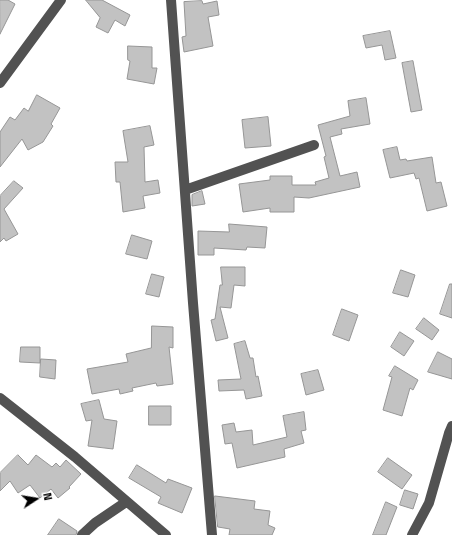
<!DOCTYPE html>
<html>
<head>
<meta charset="utf-8">
<style>
	body { margin:0 }
	#map { position:relative; width:452px; height:535px; overflow:hidden; background:#fff; font-family:"Titillium Web",sans-serif }
	canvas { display:block }
	.north { position:absolute; left:16px; top:479px; width:40px; height:40px; -webkit-text-stroke:3px #fff; paint-order:stroke; rotate:78deg; font-size:11px; font-weight:700; line-height:16px; text-align:center; color:#000 }
	.north::after { content:''; display:block; margin:auto; width:14px; height:18px; background:#000; clip-path:polygon(50% 0,100% 100%,50% 72%,0 100%) }
</style>
</head>
<body>
<div id="map">
<canvas width="452" height="535"></canvas>
<div class="north">N</div>
</div>
<script>
const g = document.querySelector('canvas').getContext('2d');
g.lineJoin = 'round';
function paint(path, color) {
  g.fillStyle = color;
  g.fill(path, 'evenodd');
}
function stroke(path, color, width, dash) {
  g.strokeStyle = color;
  g.lineWidth = width;
  g.lineCap = dash ? 'butt' : 'round';
  g.setLineDash(dash || []);
  g.stroke(path);
}
const building = new Path2D(`
	M 0,0 L 8,0 L 15,4 L 0,34 Z
	M 86,0 L 102,0 L 130,15 L 125,26 L 115,20 L 108,33 L 96,27 L 100,18 Z
	M 202,1 L 203,4 L 217,1 L 219,15 L 208,17 L 213,46 L 184,52 L 182,37 L 186,36 L 184,2 Z
	M 390,31 L 396,58 L 385,60 L 382,45 L 366,48 L 363,36 Z
	M 128,46 L 152,47 L 152,68 L 157,68 L 154,84 L 127,79 L 130,61 L 128,60 Z
	M 413,61 L 422,110 L 411,112 L 402,63 Z
	M 37,95 L 60,108 L 51,124 L 53,126 L 43,142 L 28,150 L 22,139 L 0,167 L 0,132 L 10,117 L 15,120 L 24,108 L 28,111 Z
	M 366,98 L 370,124 L 341,129 L 342,134 L 330,137 L 340,176 L 357,172 L 360,187 L 309,198 L 294,197 L 294,212 L 270,212 L 270,208 L 243,212 L 239,184 L 270,180 L 270,176 L 292,176 L 292,185 L 316,185 L 315,182 L 329,178 L 324,157 L 326,156 L 318,125 L 350,116 L 348,101 Z
	M 268,117 L 271,146 L 245,148 L 242,120 Z
	M 150,126 L 154,145 L 144,147 L 145,182 L 158,180 L 160,193 L 143,196 L 145,208 L 123,212 L 120,182 L 116,182 L 115,162 L 128,162 L 123,131 Z
	M 397,147 L 400,160 L 406,159 L 407,161 L 432,157 L 436,183 L 441,182 L 447,206 L 427,211 L 419,178 L 416,179 L 414,173 L 390,178 L 383,150 Z
	M 14,181 L 23,188 L 4,209 L 18,234 L 6,241 L 4,238 L 0,242 L 0,196 Z
	M 202,191 L 205,204 L 192,206 L 192,195 Z
	M 229,224 L 267,227 L 265,248 L 247,247 L 246,250 L 214,248 L 214,255 L 198,255 L 198,231 L 229,232 Z
	M 132,235 L 152,241 L 147,259 L 126,254 Z
	M 221,267 L 245,267 L 245,286 L 234,285 L 231,308 L 220,307 L 228,338 L 216,341 L 211,320 L 215,319 L 220,285 L 222,285 Z
	M 401,270 L 415,275 L 408,297 L 393,293 Z
	M 152,274 L 164,277 L 159,297 L 146,294 Z
	M 450,284 L 452,284 L 452,318 L 440,314 Z
	M 342,309 L 358,315 L 349,341 L 333,335 Z
	M 424,318 L 439,330 L 432,340 L 416,329 Z
	M 152,326 L 173,327 L 173,348 L 169,347 L 173,384 L 157,386 L 156,383 L 132,388 L 133,391 L 120,394 L 119,389 L 92,394 L 87,369 L 128,362 L 126,354 L 151,348 Z
	M 400,332 L 414,341 L 404,356 L 391,347 Z
	M 245,341 L 250,358 L 253,358 L 256,377 L 258,376 L 262,396 L 246,399 L 244,390 L 219,391 L 218,380 L 241,379 L 234,344 Z
	M 21,347 L 40,347 L 40,363 L 20,362 Z
	M 438,352 L 452,359 L 452,379 L 428,372 Z
	M 41,359 L 56,360 L 55,379 L 40,377 Z
	M 395,366 L 418,380 L 413,390 L 410,388 L 402,416 L 383,410 L 392,377 L 389,376 Z
	M 318,370 L 324,390 L 306,395 L 301,374 Z
	M 99,400 L 104,419 L 117,421 L 113,449 L 88,446 L 92,420 L 86,421 L 81,404 Z
	M 149,406 L 171,406 L 171,425 L 149,425 Z
	M 304,412 L 306,430 L 301,431 L 304,443 L 284,449 L 285,457 L 237,468 L 232,443 L 225,444 L 222,425 L 234,423 L 236,432 L 252,430 L 253,445 L 287,437 L 283,416 Z
	M 18,455 L 28,465 L 36,455 L 52,467 L 56,463 L 60,467 L 66,460 L 81,474 L 69,487 L 70,488 L 58,498 L 51,489 L 40,498 L 30,485 L 18,493 L 10,481 L 0,491 L 0,473 Z
	M 388,458 L 412,475 L 402,489 L 378,472 Z
	M 137,465 L 166,483 L 168,479 L 192,488 L 182,513 L 158,503 L 161,497 L 129,478 Z
	M 405,490 L 418,494 L 413,509 L 400,505 Z
	M 215,496 L 255,501 L 254,509 L 270,511 L 268,525 L 275,528 L 272,535 L 229,535 L 230,529 L 218,527 Z
	M 386,502 L 397,507 L 386,535 L 373,535 Z
	M 59,519 L 77,531 L 76,535 L 48,535 Z`);
const minor = new Path2D(`
	M 171,0 L 193,303 L 212,535
	M 0,83 L 61,0
	M 185,190 L 314,145
	M 0,398 L 75,457 L 166,535
	M 82,535 L 95,523 L 126,502
	M 412,535 L 429,503 L 449,433 L 452,426`);
paint(building, '#c2c2c2');
stroke(building, '#969696', 1);
stroke(minor, '#525252', 10);
</script>
</body>
</html>
